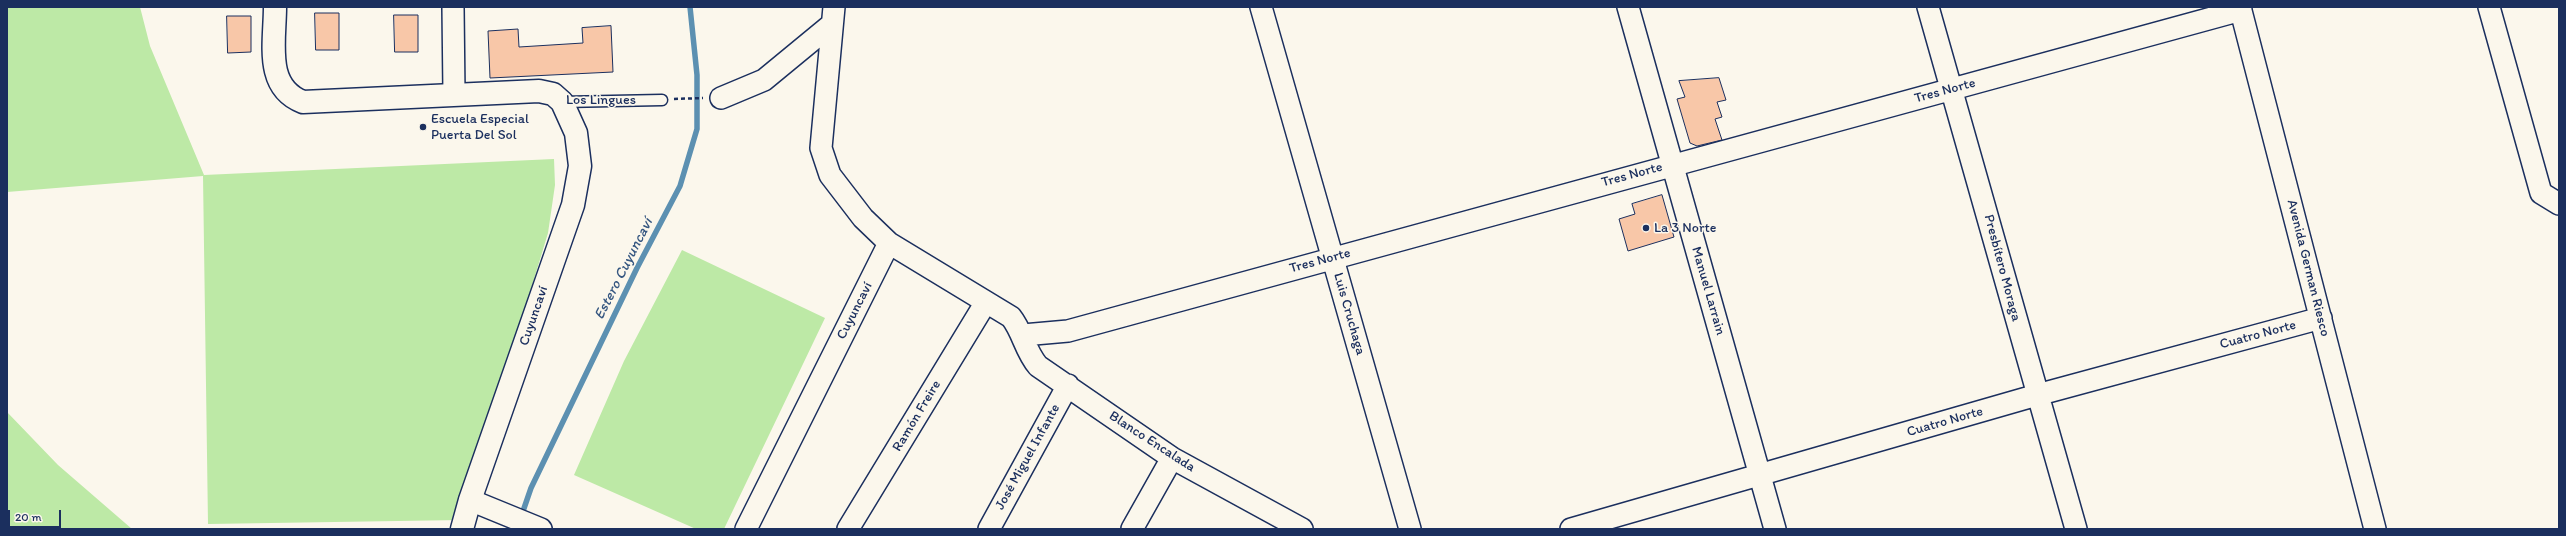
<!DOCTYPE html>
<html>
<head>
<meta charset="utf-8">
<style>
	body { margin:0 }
	#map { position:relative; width:2566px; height:536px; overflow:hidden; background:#fbf7ec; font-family:Itim,sans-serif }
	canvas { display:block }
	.frame { position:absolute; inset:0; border:8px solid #1b2f5e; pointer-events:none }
	.scale { position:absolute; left:8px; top:510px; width:53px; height:18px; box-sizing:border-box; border:2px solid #1b2f5e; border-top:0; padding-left:5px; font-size:12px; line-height:14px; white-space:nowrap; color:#1b2f5e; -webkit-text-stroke:3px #fbf7ec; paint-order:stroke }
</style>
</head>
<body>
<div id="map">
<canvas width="2566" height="536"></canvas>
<div class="frame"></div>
<div class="scale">20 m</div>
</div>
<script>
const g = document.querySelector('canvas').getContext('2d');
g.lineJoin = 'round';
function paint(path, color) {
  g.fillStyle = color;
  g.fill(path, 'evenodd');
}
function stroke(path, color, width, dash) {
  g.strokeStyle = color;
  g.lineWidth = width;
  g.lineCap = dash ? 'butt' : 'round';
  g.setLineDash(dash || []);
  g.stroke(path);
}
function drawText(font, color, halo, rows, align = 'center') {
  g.font = font + ' Itim,sans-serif';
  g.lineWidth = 3;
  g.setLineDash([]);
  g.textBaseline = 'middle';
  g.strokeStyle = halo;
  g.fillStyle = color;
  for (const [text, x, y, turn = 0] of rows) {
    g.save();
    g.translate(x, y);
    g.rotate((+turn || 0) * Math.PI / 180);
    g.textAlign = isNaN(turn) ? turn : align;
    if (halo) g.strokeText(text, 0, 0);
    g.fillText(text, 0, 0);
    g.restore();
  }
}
const green = new Path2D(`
	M 7,7 L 140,7 L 150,46 L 204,175 L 554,159 L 555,185 L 548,233 L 461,520 L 208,524 L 203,176 L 7,192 Z
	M 682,250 L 825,318 L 724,529 L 696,529 L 574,475 L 624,361 Z
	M 7,412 L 58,465 L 132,529 L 7,529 Z`);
const stream = new Path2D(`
	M 521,517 L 531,488 L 637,268 L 680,186 L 697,129 L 697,75 L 690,7`);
const building = new Path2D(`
	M 315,13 L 339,13 L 339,50 L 316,50 Z
	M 394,15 L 418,15 L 418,52 L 395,52 Z
	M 227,16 L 251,16 L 251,52 L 228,53 Z
	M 611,26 L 613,72 L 490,78 L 488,31 L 518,29 L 519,47 L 583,43 L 582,28 Z
	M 1719,78 L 1726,100 L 1717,102 L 1722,117 L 1715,119 L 1722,140 L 1697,146 L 1690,143 L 1677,99 L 1685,97 L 1679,81 Z
	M 1662,195 L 1674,237 L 1628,251 L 1619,219 L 1635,214 L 1632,204 Z`);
const path = new Path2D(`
	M 674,99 L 703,98`);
const service = new Path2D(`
	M 562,102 L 662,100`);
const minor = new Path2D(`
	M 453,7 L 454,94
	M 834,7 L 821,148 L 830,175 L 863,218 L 889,243 L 1011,317 C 1023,332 1025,351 1038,366 L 1172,458 L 1302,529
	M 1261,7 L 1410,529
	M 1628,7 L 1775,529
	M 1928,7 L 2076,529
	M 2240,7 L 2375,529
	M 2489,7 L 2541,193 L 2559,204
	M 721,98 L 764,80 L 832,24
	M 1023,335 L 1068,331 L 2241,10
	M 470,500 L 541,529
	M 746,529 L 889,243
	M 848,529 L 986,302
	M 989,529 L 1068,385
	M 1132,529 L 1172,458
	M 1571,529 L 2037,395 L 2321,318`);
const tertiary = new Path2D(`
	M 275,7 C 275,42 264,87 303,102 L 539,91 L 553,94 L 562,102 L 576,133 L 580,166 L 573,205 L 470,500 L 462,529`);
const markers = [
	[423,127,4,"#1b2f5e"],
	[1646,228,4,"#1b2f5e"]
];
const streetNames = [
	["Tres Norte",1945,91,-15],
	["Los Lingues",601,100],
	["Tres Norte",1632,175,-15],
	["Tres Norte",1320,261,-15],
	["Presbítero Moraga",2002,268,75],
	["Avenida German Riesco",2308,268,76],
	["Manuel Larrain",1708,291,74],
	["Cuyuncaví",855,311,-63],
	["Luis Cruchaga",1349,314,74],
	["Cuyuncaví",534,316,-71],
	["Cuatro Norte",2258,335,-15],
	["Ramón Freire",917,416,-59],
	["Cuatro Norte",1945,422,-16],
	["Blanco Encalada",1152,442,33],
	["José Miguel Infante",1028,457,-61]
];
const poiNames = [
	["Escuela Especial",431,119],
	["Puerta Del Sol",431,135],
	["La 3 Norte",1654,228]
];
const waterNames = [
	["Estero Cuyuncaví",624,269,-63]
];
paint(green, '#bde9a6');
stroke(stream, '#5c90b1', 5.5);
paint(building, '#f8c7a8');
stroke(building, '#1b2f5e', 1);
stroke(service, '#1b2f5e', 13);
stroke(minor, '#1b2f5e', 24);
stroke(tertiary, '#1b2f5e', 25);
stroke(path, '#1b2f5e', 2.5, [4, 3]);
stroke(service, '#fbf7ec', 10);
stroke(minor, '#fbf7ec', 21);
stroke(tertiary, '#fbf7ec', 22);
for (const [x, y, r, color] of markers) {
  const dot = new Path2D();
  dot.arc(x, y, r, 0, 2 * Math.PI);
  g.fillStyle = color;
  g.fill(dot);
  stroke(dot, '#fbf7ec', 1.5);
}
drawText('14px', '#1b2f5e', '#fbf7ec', streetNames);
drawText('14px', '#1b2f5e', '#fbf7ec', poiNames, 'left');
drawText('italic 15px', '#365781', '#fbf7ec', waterNames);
</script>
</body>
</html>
